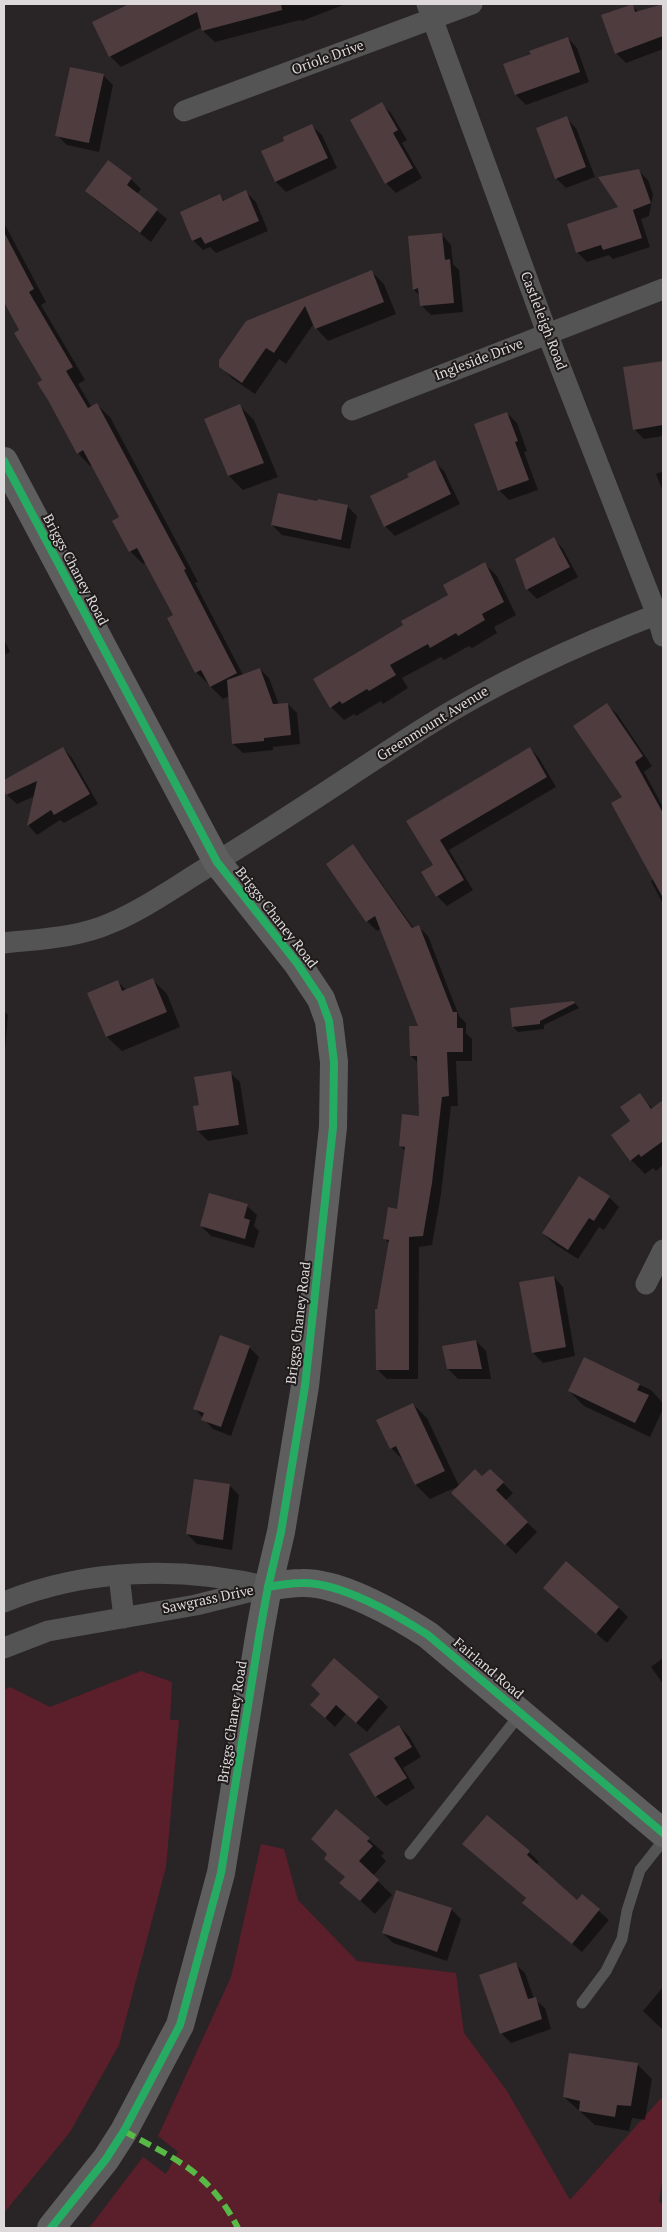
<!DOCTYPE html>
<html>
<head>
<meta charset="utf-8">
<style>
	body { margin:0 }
	#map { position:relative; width:667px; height:2232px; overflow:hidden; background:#292526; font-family:"PT Serif",serif }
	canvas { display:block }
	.frame { position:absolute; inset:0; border:5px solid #ddd9da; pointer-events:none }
</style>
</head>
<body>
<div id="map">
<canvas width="667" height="2232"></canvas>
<div class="frame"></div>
</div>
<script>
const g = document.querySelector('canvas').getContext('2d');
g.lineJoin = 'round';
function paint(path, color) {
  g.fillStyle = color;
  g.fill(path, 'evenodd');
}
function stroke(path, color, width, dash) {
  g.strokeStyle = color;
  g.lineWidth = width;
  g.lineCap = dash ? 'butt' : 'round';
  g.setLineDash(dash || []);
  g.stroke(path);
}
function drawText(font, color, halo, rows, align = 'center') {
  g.font = font + ' "PT Serif",serif';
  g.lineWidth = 4;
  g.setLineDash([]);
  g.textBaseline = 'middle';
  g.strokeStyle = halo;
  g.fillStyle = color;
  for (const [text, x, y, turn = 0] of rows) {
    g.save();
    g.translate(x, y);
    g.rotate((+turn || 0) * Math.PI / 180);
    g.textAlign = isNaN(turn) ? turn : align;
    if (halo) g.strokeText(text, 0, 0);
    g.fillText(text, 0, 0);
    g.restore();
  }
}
const green = new Path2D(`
	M 141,1671 L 172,1682 L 170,1720 L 179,1720 L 166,1867 L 119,2045 L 70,2132 L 4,2213 L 4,1690 L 10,1687 L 50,1707 Z
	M 261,1844 L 284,1849 L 298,1900 L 357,1961 L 456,1973 L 464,2033 L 507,2091 L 570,2200 L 663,2096 L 663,2175 L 659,2202 L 663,2204 L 663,2228 L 89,2228 L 143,2157 L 166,2174 L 178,2152 L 158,2136 L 231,1977 Z`);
const shadow = new Path2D(`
	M 132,4 L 170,4 L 172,7 L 183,4 L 346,4 L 302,21 L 300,20 L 215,42 L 203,31 L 202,27 L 121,67 L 110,56 L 94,23 Z
	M 663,4 L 663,49 L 626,63 L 616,53 L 632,6 L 639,12 Z
	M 568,38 L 577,48 L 589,82 L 526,105 L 516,95 L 505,65 L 533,55 Z
	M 103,75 L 113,85 L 99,152 L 67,145 L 57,135 Z
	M 381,104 L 391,113 L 407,140 L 402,143 L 422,178 L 396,193 L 386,183 Z
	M 566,118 L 576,128 L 595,177 L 566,188 L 556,178 Z
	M 312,126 L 322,135 L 337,168 L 286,192 L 276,182 L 262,152 L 286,141 Z
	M 108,162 L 131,179 L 141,189 L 137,194 L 167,219 L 151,242 L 96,200 L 86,190 Z
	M 638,170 L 648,180 L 653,194 L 649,216 L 641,219 L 650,247 L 613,259 L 609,255 L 587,262 L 577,252 L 620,208 Z
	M 246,192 L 256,202 L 268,231 L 216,253 L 210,247 L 203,250 L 193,240 L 220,196 L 225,201 Z
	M 4,223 L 46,302 L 41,305 L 85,380 L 78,384 L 92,408 L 97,405 L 110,417 L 198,582 L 195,583 L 243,675 L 260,669 L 269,678 L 279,705 L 288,704 L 297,713 L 300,744 L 273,747 L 273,750 L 243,753 L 233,744 L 229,696 L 223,699 L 196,672 L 174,616 L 146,562 L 143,564 L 130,551 L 120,518 L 92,465 L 90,466 L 78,453 L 4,299 Z
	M 442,235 L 451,245 L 453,264 L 459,270 L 463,312 L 431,315 L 421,305 L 420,296 L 414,290 L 409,237 Z
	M 372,272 L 384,284 L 396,314 L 328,341 L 316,328 L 314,323 L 286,364 L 279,359 L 255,394 L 233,379 L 221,367 L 247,322 Z
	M 661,362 L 663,365 L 663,436 L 644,439 L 634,429 Z
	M 240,406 L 254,420 L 278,477 L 243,490 L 229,476 Z
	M 507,413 L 517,423 L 527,451 L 524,452 L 538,490 L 509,500 L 499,490 Z
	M 434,462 L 444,471 L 460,504 L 395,536 L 385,526 L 411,478 Z
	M 663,471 L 663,492 L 656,474 Z
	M 318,503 L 347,506 L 357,516 L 350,549 L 282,535 L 272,525 Z
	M 554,539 L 563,549 L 578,577 L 537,599 L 527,589 L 516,559 Z
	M 484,563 L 497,576 L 516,615 L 494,627 L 497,633 L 472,648 L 469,646 L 444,660 L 441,657 L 402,678 L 408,688 L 383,704 L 381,701 L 356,716 L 354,714 L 344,720 L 331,707 L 404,625 L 450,595 Z
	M 4,639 L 10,652 L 4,655 Z
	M 607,705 L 617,714 L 652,766 L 644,772 L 663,807 L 663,904 L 651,881 L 654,879 L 623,798 Z
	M 63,748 L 72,758 L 98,804 L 64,823 L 60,820 L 37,835 L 29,826 L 35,796 L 17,804 L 7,795 L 4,788 L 4,782 Z
	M 530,748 L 539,758 L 556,787 L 449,850 L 473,890 L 447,906 L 437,896 L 435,866 L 408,822 Z
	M 353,846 L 362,856 L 414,929 L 419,927 L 428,936 L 459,1016 L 466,1023 L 466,1033 L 472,1039 L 472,1061 L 456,1061 L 458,1106 L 451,1106 L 441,1194 L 432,1245 L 419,1247 L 418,1379 L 387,1379 L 377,1369 L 378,1310 L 390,1244 L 384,1238 L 398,1210 L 405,1151 L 400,1145 L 420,1118 L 418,1063 L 411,1056 L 420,1027 L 381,928 L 377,931 L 367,921 Z
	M 152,979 L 167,994 L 180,1027 L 122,1051 L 107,1037 L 89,994 L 118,982 L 126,990 Z
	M 574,1002 L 579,1008 L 544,1025 L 544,1029 L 518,1032 L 513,1027 L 511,1009 Z
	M 4,1011 L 8,1015 L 5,1050 L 4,1049 Z
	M 230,1073 L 240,1082 L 248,1134 L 208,1141 L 198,1131 L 200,1106 Z
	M 639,1095 L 653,1109 L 663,1102 L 663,1165 L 656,1171 L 653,1168 L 645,1174 L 631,1160 L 632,1121 Z
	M 609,1197 L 619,1207 L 604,1230 L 599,1227 L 578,1259 L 553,1243 L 543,1233 Z
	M 247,1206 L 257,1215 L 254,1226 L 259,1231 L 254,1248 L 211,1236 L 201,1226 Z
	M 554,1277 L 563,1287 L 575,1356 L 543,1363 L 533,1353 Z
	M 476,1341 L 486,1351 L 491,1379 L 458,1379 L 448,1369 Z
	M 249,1347 L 259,1357 L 231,1436 L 213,1429 L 195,1409 Z
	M 584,1359 L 651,1390 L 663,1403 L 663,1409 L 650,1437 L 584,1406 L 569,1391 Z
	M 413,1404 L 427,1418 L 459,1486 L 430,1499 L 416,1485 L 405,1462 L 391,1448 Z
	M 490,1470 L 513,1493 L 505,1501 L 537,1532 L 516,1554 L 453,1493 L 482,1478 Z
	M 229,1485 L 239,1495 L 232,1550 L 197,1544 L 187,1534 Z
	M 544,1588 L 618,1607 L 628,1617 L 607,1643 Z
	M 663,1658 L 663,1684 L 651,1667 Z
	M 378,1697 L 388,1707 L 367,1732 L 346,1714 L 335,1727 L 312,1705 Z
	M 399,1726 L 409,1736 L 421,1757 L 403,1768 L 415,1788 L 386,1806 L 376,1796 Z
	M 336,1811 L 384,1853 L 381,1856 L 386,1861 L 373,1876 L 392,1895 L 375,1914 L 341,1883 L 346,1878 L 325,1859 L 328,1855 Z
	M 487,1817 L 529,1852 L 539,1862 L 536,1865 L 578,1902 L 582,1896 L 609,1920 L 582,1952 L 534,1912 L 527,1899 L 464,1844 Z
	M 451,1909 L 461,1919 L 447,1961 L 393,1943 L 383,1933 Z
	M 515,1964 L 525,1973 L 534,1999 L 545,2008 L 551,2029 L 511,2043 L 501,2033 Z
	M 663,1987 L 663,2030 L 643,2011 Z
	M 638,2065 L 652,2079 L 645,2120 L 632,2118 L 629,2131 L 595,2125 L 564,2097 Z`);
const building = new Path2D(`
	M 129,4 L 281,4 L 282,10 L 202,31 L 197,12 L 109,57 L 92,22 Z
	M 633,4 L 635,12 L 663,4 L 663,36 L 615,54 L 601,15 Z
	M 568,37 L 580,72 L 515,95 L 503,64 L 531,54 L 529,51 Z
	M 70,67 L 104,74 L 89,143 L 55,136 Z
	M 382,102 L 398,130 L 393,133 L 413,168 L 385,184 L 350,120 Z
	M 567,116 L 586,167 L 555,179 L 536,128 Z
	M 312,124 L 328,158 L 275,182 L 261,151 L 284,141 L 283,137 Z
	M 108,160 L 132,178 L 127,185 L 158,209 L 140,233 L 85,191 Z
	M 639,169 L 651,203 L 633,210 L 642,238 L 603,250 L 601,245 L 576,253 L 567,224 L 618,207 L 598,177 Z
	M 246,190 L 259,221 L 205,244 L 201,237 L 192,241 L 180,212 L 220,194 L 223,201 Z
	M 4,232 L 34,289 L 29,292 L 73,367 L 66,371 L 88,408 L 97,403 L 186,569 L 184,570 L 237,673 L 210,687 L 201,670 L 195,673 L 167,618 L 173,615 L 137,548 L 129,552 L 112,521 L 119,517 L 83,450 L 77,454 L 48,400 L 37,383 L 42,380 L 14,333 L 19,330 L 4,302 Z
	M 442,233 L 445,260 L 450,259 L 454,303 L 420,306 L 418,288 L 413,290 L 408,236 Z
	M 372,270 L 384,302 L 315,329 L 305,306 L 274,353 L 266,348 L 242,383 L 219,367 L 219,360 L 246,321 Z
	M 663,361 L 663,425 L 633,430 L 623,367 Z
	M 240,404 L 264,463 L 228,476 L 204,419 Z
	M 507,412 L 518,441 L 515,442 L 529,480 L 498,491 L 474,424 Z
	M 435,460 L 451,494 L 384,527 L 370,496 L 409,477 L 407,474 Z
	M 278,493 L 317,501 L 318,499 L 348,505 L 341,540 L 271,525 Z
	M 554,537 L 570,567 L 526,590 L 515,559 Z
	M 485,562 L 504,602 L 482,614 L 485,620 L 458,636 L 456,633 L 430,648 L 428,644 L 390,665 L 396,675 L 369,691 L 367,689 L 342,704 L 340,701 L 330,708 L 313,679 L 403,625 L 401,621 L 448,595 L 443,585 Z
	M 260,668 L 273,704 L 288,703 L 291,735 L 264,738 L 264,741 L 232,744 L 227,680 Z
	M 607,703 L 643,756 L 635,762 L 663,813 L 663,898 L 611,803 L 622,797 L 573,726 Z
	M 63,747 L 90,794 L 54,815 L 51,810 L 27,826 L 37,781 L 6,795 L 4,790 L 4,780 Z
	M 530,747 L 547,777 L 440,840 L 464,880 L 436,897 L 421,872 L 433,865 L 406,821 Z
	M 353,844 L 412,928 L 419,925 L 453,1012 L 457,1012 L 457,1028 L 463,1028 L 463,1052 L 447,1052 L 449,1096 L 442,1097 L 432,1183 L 423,1236 L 409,1237 L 409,1370 L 376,1370 L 375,1309 L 377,1309 L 389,1240 L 383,1239 L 388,1207 L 397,1209 L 405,1147 L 399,1146 L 402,1114 L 419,1116 L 417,1056 L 410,1056 L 409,1026 L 418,1026 L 375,916 L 366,922 L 326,864 Z
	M 153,978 L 167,1012 L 106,1037 L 87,993 L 118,980 L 122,991 Z
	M 574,1001 L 575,1003 L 540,1021 L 540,1024 L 512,1027 L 510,1008 Z
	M 231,1071 L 239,1125 L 197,1131 L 193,1106 L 199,1105 L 194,1077 Z
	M 640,1093 L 651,1109 L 663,1100 L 663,1141 L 641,1157 L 639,1154 L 630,1161 L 611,1135 L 630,1121 L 620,1107 Z
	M 579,1176 L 610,1196 L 594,1221 L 589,1218 L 568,1250 L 542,1233 Z
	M 209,1193 L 248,1204 L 244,1218 L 250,1220 L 245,1239 L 200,1226 Z
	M 554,1276 L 566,1347 L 532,1353 L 519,1282 Z
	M 220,1335 L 250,1346 L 221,1427 L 201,1420 L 204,1413 L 193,1409 Z
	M 476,1340 L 482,1369 L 447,1369 L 442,1346 Z
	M 584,1357 L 640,1384 L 637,1390 L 649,1395 L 635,1423 L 568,1391 Z
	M 413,1403 L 445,1471 L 415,1485 L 396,1446 L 390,1449 L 376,1420 Z
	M 475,1469 L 482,1476 L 490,1469 L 504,1482 L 496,1490 L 528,1522 L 505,1545 L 451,1493 Z
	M 194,1479 L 230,1484 L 223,1540 L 186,1534 Z
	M 566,1561 L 619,1607 L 596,1634 L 543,1588 Z
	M 334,1658 L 379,1697 L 356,1723 L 336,1705 L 325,1718 L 310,1705 L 320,1694 L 311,1685 Z
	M 399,1725 L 412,1747 L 394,1758 L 407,1778 L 375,1797 L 349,1754 Z
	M 336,1809 L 370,1838 L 367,1841 L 373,1846 L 359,1861 L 379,1880 L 360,1901 L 339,1883 L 345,1877 L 324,1859 L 327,1854 L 311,1839 Z
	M 487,1815 L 530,1851 L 527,1855 L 577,1900 L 582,1894 L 600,1909 L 572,1944 L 522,1903 L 526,1898 L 462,1844 Z
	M 396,1890 L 452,1908 L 437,1952 L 382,1933 Z
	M 516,1962 L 528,1999 L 536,1997 L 542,2019 L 500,2034 L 479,1975 Z
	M 569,2053 L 638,2063 L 631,2106 L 617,2105 L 615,2117 L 579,2111 L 580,2101 L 563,2097 Z`);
const lane = new Path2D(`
	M 410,1854 L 521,1713
	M 582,2003 L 606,1971 L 622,1939 L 627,1911 L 640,1870 L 663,1841`);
const street = new Path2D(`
	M 427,4 L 547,333 L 657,615 L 663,636
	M 184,111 L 472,4
	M 352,410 L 663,289
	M 4,943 C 40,939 77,938 111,923 C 144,909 175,887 206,868 C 279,824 350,775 422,729 C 498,681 579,644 663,612
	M 646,1284 L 663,1250
	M 119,1575 L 124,1618
	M 4,1602 C 87,1568 181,1566 268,1587
	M 4,1648 L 48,1631 L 196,1605 L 268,1587`);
const secondary = new Path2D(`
	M 4,461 L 217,862 L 297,963 L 321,999 L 329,1021 L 334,1062 L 333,1127 L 305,1386 L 281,1532 L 268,1587 L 260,1631 L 221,1873 L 180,2025 L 124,2131 L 106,2159 L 51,2228
	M 268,1587 C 279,1585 291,1583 302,1583 C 340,1582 397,1615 428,1635 L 663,1833`);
const quiet = new Path2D(`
	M 124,2131 C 177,2160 209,2172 238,2228`);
const cycleway = new Path2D(`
	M 4,461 L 217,862 L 297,963 L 321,999 L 329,1021 L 334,1062 L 333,1127 L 305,1386 L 281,1532 L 268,1587 L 260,1631 L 221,1873 L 180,2025 L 124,2131 L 106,2159 L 51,2228
	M 268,1587 C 279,1585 291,1583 302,1583 C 340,1582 397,1615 428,1635 L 663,1833`);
const streetNames = [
	["Oriole Drive",328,58,-20],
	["Castleleigh Road",543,321,69],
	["Ingleside Drive",479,360,-21],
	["Briggs Chaney Road",75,570,62],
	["Greenmount Avenue",433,724,-32],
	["Briggs Chaney Road",276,918,52],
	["Briggs Chaney Road",299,1323,-83],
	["Sawgrass Drive",208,1600,-12],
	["Fairland Road",488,1669,40],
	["Briggs Chaney Road",233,1722,-81]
];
paint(green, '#5b1e2b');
paint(shadow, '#0007');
paint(building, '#4e3c3f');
stroke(lane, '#555454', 11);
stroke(street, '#555454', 21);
stroke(secondary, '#5f5e5e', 28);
stroke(quiet, '#58b947', 6, [12, 6]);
stroke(cycleway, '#26ab63', 8);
drawText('14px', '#ddd9da', '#201b1b', streetNames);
</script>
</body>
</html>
